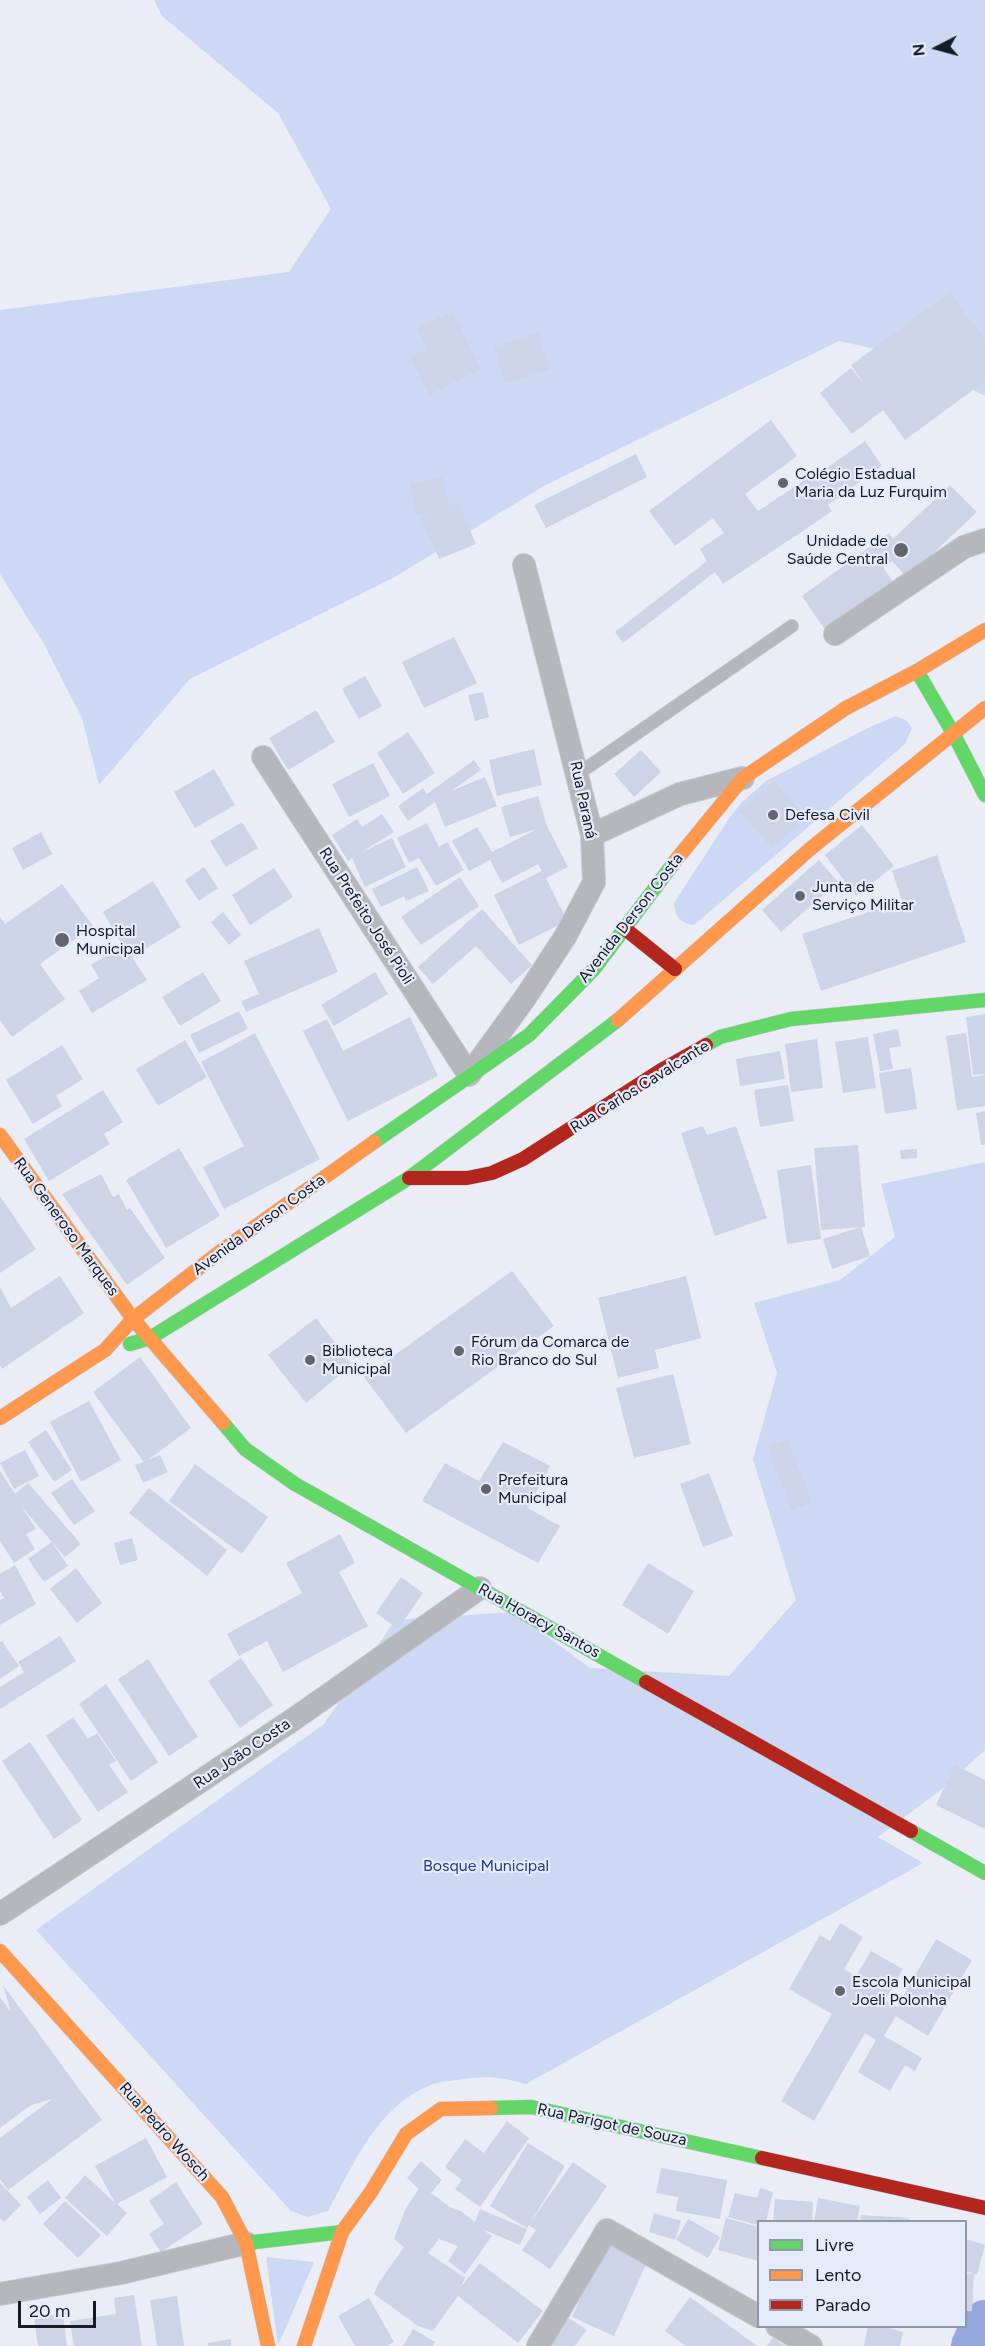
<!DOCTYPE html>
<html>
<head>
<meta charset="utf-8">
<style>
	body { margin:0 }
	#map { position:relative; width:985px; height:2346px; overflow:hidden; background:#eaedf6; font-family:Figtree,sans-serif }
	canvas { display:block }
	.legend { position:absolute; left:757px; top:2220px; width:210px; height:108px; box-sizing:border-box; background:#e5ebfb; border:2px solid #9398a5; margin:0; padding:8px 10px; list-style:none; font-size:18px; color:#181b25 }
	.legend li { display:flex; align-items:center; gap:12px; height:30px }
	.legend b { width:30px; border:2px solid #9398a5 }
	.north { position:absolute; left:907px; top:18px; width:60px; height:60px; -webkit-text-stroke:4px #e5ebfb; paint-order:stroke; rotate:264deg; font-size:16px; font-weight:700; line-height:24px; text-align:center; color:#181b25 }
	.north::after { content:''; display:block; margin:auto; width:21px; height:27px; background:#181b25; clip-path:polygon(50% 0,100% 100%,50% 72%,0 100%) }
	.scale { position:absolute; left:18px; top:2301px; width:78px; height:27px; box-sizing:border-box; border:3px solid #181b25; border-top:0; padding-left:8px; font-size:18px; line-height:21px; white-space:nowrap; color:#181b25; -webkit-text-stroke:4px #e5ebfb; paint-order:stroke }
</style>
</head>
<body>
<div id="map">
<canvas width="985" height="2346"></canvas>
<ul class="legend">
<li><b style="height:8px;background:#63d668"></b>Livre</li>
<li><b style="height:8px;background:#ff974d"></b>Lento</li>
<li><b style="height:8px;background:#b3261e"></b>Parado</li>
</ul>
<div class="north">N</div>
<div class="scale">20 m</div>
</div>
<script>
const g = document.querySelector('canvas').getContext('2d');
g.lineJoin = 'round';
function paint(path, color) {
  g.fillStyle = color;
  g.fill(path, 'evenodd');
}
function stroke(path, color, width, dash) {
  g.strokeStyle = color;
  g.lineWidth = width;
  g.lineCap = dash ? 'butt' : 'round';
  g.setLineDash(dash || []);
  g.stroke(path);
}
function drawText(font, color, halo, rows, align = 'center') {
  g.font = font + ' Figtree,sans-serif';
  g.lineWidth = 4.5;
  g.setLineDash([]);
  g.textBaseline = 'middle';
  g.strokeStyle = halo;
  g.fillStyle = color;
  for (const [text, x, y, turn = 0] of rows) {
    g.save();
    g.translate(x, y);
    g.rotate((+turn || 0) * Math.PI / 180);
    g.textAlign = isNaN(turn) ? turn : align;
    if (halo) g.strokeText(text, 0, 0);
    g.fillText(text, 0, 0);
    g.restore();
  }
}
const green = new Path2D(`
	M 154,0 L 985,0 L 985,396 L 908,356 L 839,341 L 544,486 L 393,578 L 190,679 L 99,785 L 82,718 L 44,644 L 0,574 L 0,310 L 289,272 L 331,209 L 278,113 L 162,16 Z
	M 896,716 L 907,721 L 912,728 L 905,744 L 694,925 C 680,923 675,917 674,903 L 730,817 L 742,802 L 766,781 L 870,727 Z
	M 985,1162 L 985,1750 L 942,1789 L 878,1837 L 923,1863 L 526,2084 C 501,2077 485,2075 458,2080 C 450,2081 439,2081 431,2085 C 378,2105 353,2165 328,2211 L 307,2217 L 291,2211 L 36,1930 L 324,1724 L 395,1620 L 514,1612 L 590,1668 L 729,1676 L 796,1600 L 753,1459 L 777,1373 L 754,1303 L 840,1280 L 895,1237 L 881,1184 Z
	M 266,2257 L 314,2262 L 278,2346 Z`);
const river = new Path2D(`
	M 974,2346 L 985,2323`);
const building = new Path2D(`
	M 950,292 L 985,340 L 985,381 L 905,440 L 883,410 L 852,434 L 820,393 L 851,368 L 865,385 L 851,365 Z
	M 453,311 L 481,369 L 429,395 L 410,357 L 427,348 L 417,328 Z
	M 538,332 L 550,369 L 505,384 L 494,347 Z
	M 771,420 L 797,456 L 745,494 L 758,511 L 809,477 L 810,480 L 865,441 L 882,466 L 828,505 L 832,511 L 812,525 L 723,584 L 715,572 L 623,643 L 615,632 L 707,561 L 700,549 L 724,533 L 713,518 L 675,546 L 649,511 Z
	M 636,454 L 647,477 L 546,528 L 534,505 Z
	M 442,477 L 449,506 L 458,502 L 476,544 L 439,559 L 421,518 L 434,512 L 417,516 L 410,484 Z
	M 950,485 L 977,512 L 907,578 L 892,561 L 883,567 L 895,585 L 827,633 L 802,596 L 889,533 L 893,539 Z
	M 454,637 L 477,683 L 424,708 L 402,662 Z
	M 365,676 L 382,706 L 359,719 L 342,689 Z
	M 483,692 L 489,717 L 475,721 L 468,695 Z
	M 316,710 L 335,742 L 288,770 L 269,738 Z
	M 408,732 L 435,773 L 403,794 L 377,753 Z
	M 534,749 L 542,785 L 497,796 L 489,760 Z
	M 641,750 L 661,772 L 634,797 L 614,774 Z
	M 474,760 L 481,770 L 451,791 L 485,777 L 497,806 L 445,827 L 435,802 L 408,821 L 398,806 L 423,788 L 427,794 Z
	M 373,763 L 390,796 L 349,817 L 332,784 Z
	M 214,769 L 235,805 L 195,828 L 174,792 Z
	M 774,781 L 806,818 L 772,848 L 739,811 Z
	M 538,796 L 547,826 L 568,867 L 546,878 L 567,921 L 519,945 L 494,895 L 542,871 L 538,864 L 502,883 L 490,860 L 469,871 L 452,841 L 477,827 L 492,852 L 537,829 L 510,837 L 501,807 Z
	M 382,814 L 394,832 L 362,852 L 392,838 L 406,867 L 365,887 L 352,858 L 348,861 L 332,835 L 357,819 L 362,827 Z
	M 242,822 L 258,848 L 226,867 L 210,841 Z
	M 427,823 L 439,847 L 447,842 L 464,870 L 436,886 L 419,858 L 409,863 L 397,838 Z
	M 862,825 L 894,866 L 856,896 L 825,855 Z
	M 41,832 L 52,854 L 23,870 L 12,848 Z
	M 937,855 L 966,942 L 821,991 L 802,934 L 881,908 L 883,913 L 904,906 L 892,871 Z
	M 819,860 L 838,882 L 781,932 L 762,910 Z
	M 204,867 L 218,888 L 199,901 L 185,880 Z
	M 417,867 L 429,891 L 406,901 L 404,896 L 381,907 L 372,889 Z
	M 274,868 L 293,897 L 250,925 L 232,895 Z
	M 460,877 L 479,906 L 421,945 L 401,917 Z
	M 153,881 L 181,927 L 132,957 L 147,980 L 92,1013 L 79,991 L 99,978 L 91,965 L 123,946 L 103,912 Z
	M 62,884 L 93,926 L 40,964 L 65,999 L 12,1037 L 0,1020 L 0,917 L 5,924 Z
	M 482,909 L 532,965 L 511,984 L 476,946 L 433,984 L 418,967 Z
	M 223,912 L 241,935 L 229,945 L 211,922 Z
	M 319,928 L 338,972 L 246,1012 L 241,1001 L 259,994 L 244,961 Z
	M 203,972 L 221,1001 L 180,1026 L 162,997 Z
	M 375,972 L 388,994 L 334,1026 L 321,1005 Z
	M 239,1011 L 248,1029 L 199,1053 L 190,1035 Z
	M 985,1014 L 985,1074 L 973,1075 L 966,1017 Z
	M 410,1017 L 438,1076 L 348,1121 L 303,1031 L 327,1019 L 343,1051 Z
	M 898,1029 L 901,1046 L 889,1048 L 893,1069 L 880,1071 L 873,1034 Z
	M 255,1033 L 320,1159 L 224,1209 L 203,1167 L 244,1146 L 201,1062 Z
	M 966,1033 L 972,1077 L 985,1075 L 985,1106 L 957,1110 L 946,1036 Z
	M 868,1037 L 876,1088 L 843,1093 L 835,1042 Z
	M 817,1039 L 823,1088 L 791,1092 L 785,1044 Z
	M 185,1040 L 207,1077 L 158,1106 L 136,1069 Z
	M 62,1045 L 83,1079 L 56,1096 L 62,1106 L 33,1124 L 6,1080 Z
	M 780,1051 L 785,1079 L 740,1086 L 736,1059 Z
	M 911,1068 L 917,1109 L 885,1114 L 879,1073 Z
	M 788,1085 L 794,1121 L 760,1127 L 754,1090 Z
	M 103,1090 L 123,1122 L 104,1134 L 110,1144 L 49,1181 L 24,1139 Z
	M 985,1111 L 985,1145 L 981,1145 L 976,1113 Z
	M 703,1126 L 707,1135 L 736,1126 L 767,1218 L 715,1236 L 681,1133 Z
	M 858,1145 L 865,1227 L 821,1230 L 814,1148 Z
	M 179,1148 L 220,1216 L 166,1248 L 126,1180 Z
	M 917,1149 L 917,1158 L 901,1159 L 900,1150 Z
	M 811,1165 L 821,1239 L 787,1244 L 777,1170 Z
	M 101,1174 L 113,1197 L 119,1194 L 127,1210 L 130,1208 L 165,1258 L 127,1285 L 62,1194 Z
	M 0,1196 L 36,1249 L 0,1273 Z
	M 861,1227 L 870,1256 L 832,1269 L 823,1239 Z
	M 512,1271 L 554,1326 L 406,1433 L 364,1377 Z
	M 60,1276 L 84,1313 L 2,1369 L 0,1365 L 0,1287 L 11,1308 Z
	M 686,1276 L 701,1338 L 655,1350 L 659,1368 L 618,1378 L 598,1298 Z
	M 316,1318 L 352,1365 L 306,1403 L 268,1355 Z
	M 140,1357 L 191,1428 L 148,1460 L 160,1455 L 168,1472 L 143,1483 L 135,1465 L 144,1462 L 93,1392 Z
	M 673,1374 L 691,1444 L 634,1458 L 616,1388 Z
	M 89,1401 L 121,1460 L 81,1482 L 50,1422 Z
	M 46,1430 L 72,1470 L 54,1482 L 28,1442 Z
	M 787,1439 L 812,1502 L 792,1510 L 767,1447 Z
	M 503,1442 L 550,1466 L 528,1508 L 560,1526 L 538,1563 L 422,1501 L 445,1463 L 479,1481 Z
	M 25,1450 L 39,1476 L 14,1489 L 0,1463 Z
	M 195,1464 L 268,1517 L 242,1554 L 169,1501 Z
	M 0,1471 L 15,1494 L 28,1483 L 81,1544 L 65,1557 L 22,1507 L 36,1529 L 26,1534 L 35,1549 L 14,1563 L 0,1541 Z
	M 709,1473 L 733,1536 L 703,1547 L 680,1484 Z
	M 72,1479 L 95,1511 L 74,1525 L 51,1493 Z
	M 149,1488 L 227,1550 L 207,1576 L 129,1513 Z
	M 340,1534 L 355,1563 L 339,1572 L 368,1626 L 283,1672 L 267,1641 L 239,1656 L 227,1634 L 302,1593 L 286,1563 Z
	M 132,1538 L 138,1560 L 120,1565 L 114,1543 Z
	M 52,1542 L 68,1566 L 44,1582 L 28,1559 Z
	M 648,1563 L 694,1591 L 668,1634 L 622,1605 Z
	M 15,1565 L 36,1604 L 0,1625 L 0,1600 L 4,1598 L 0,1591 L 0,1574 Z
	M 76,1568 L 102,1603 L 77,1623 L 50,1589 Z
	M 401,1577 L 423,1593 L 398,1629 L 376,1613 Z
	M 60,1636 L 76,1661 L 0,1709 L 0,1687 L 24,1672 L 18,1662 Z
	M 2,1641 L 19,1666 L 0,1679 L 0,1642 Z
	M 241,1658 L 273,1705 L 240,1728 L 208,1681 Z
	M 148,1659 L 198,1737 L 169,1756 L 118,1679 Z
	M 106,1684 L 158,1762 L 131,1781 L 79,1704 Z
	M 73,1717 L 88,1739 L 97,1733 L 116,1761 L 109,1765 L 128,1792 L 98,1812 L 46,1736 Z
	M 30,1742 L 82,1820 L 54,1839 L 2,1761 Z
	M 955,1765 L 985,1780 L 985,1829 L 936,1805 Z
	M 840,1923 L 863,1937 L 844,1969 L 856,1976 L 871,1951 L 903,1969 L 885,2000 L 897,2007 L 936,1939 L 972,1960 L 928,2036 L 896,2016 L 884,2036 L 922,2058 L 915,2071 L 905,2065 L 890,2091 L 858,2072 L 876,2040 L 865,2033 L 814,2121 L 781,2101 L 832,2014 L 789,1989 L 820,1935 L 830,1941 Z
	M 3,1985 L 102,2120 L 8,2190 L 0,2179 L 0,2138 L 52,2099 L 31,2105 L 0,2128 L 0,1997 L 11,2012 Z
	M 507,2121 L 529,2138 L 480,2207 L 455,2189 L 462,2180 L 445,2167 L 465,2139 L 484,2153 Z
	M 146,2138 L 167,2177 L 117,2204 L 127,2213 L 107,2236 L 65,2198 L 85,2175 L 115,2203 L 95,2166 Z
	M 528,2143 L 565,2166 L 530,2223 L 573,2162 L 607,2186 L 550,2269 L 522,2250 L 536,2230 L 529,2225 L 527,2228 L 490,2206 Z
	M 421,2161 L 442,2180 L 431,2193 L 450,2207 L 461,2211 L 475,2222 L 480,2209 L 527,2229 L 520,2245 L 482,2229 L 492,2236 L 465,2274 L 448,2261 L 458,2246 L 439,2239 L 428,2253 L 465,2278 L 461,2287 L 480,2263 L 543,2311 L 518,2343 L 458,2296 L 433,2331 L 418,2326 L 374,2294 L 378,2284 L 404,2247 L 394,2239 L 406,2208 L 419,2189 L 407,2178 Z
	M 661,2168 L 727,2180 L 720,2219 L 676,2211 L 678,2197 L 656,2193 Z
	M 48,2180 L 61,2198 L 40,2214 L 27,2197 Z
	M 176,2182 L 203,2224 L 161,2252 L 149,2234 L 164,2224 L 149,2201 Z
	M 0,2183 L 21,2205 L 4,2222 L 0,2218 Z
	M 760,2188 L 773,2192 L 766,2222 L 758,2222 L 758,2225 L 728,2217 L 735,2193 L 757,2198 Z
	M 818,2198 L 860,2206 L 857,2222 L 814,2222 Z
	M 775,2199 L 813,2202 L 812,2222 L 773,2222 Z
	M 65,2201 L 101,2235 L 78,2258 L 43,2224 Z
	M 654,2213 L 681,2221 L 675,2240 L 649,2232 Z
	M 861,2215 L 909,2218 L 908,2222 L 860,2222 Z
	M 726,2218 L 758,2227 L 758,2261 L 718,2250 Z
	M 688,2219 L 720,2237 L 708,2258 L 676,2240 Z
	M 966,2239 L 985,2245 L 977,2275 L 966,2271 Z
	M 605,2243 L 647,2262 L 614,2336 L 572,2317 Z
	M 966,2273 L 974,2274 L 972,2311 L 966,2311 Z
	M 134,2295 L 142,2346 L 74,2346 L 70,2321 L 116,2314 L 114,2298 Z
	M 177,2296 L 184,2346 L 157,2346 L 150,2300 Z
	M 690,2297 L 757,2346 L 686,2346 L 665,2331 Z
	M 369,2298 L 394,2342 L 387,2346 L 355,2346 L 338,2316 Z
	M 63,2314 L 67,2346 L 38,2346 L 34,2318 Z
	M 567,2317 L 587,2330 L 575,2346 L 549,2346 Z
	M 868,2326 L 882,2326 L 903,2332 L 900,2346 L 864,2346 Z
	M 413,2329 L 435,2342 L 433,2346 L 403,2346 Z
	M 773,2337 L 785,2346 L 767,2346 Z
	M 231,2339 L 231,2346 L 208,2346 L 208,2343 Z`);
const lane = new Path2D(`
	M 578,774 L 792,626`);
const street = new Path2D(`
	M 835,634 L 964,547 L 985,540
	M 263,757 L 469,1075 L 525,998 L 565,937 L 594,882 L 592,835 L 524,565
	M 592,835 L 680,794 L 743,778
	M 0,1914 L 294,1719 L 480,1588
	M 0,2294 L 121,2273 L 246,2243
	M 777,2326 L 811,2346
	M 538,2346 L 607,2230 L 758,2316`);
const fast = new Path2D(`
	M 917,671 L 953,733 L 985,795
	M 706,1045 L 720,1037 L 791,1019 L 985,1000
	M 374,1142 L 529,1035 L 594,969 L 676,860
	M 130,1344 L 150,1338 L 409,1178 L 618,1020
	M 223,1423 L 245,1449 L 295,1484 L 646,1682
	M 911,1831 L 985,1873
	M 491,2108 L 531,2107 L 762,2158
	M 246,2243 L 342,2232`);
const slow = new Path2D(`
	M 676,860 L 743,778 L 846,708 L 917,671 L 985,630
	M 618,1020 L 810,849 L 985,708
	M 0,1135 L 133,1319 L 223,1423
	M 0,1418 L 105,1350 L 133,1319 L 221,1251 L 374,1142
	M 0,1951 L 222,2197 L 246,2243 L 268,2346
	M 304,2346 L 342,2232 L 371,2192 L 406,2134 L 441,2109 L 491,2108`);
const jam = new Path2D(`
	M 624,928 L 675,969
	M 409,1178 L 467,1178 L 492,1173 L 523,1159 L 663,1069 L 706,1045
	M 646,1682 L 911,1831
	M 762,2158 L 985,2208`);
const markers = [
	[783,483,6,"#62646e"],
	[901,550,8,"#62646e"],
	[773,815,6,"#62646e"],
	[800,896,6,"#62646e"],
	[62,940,8,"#62646e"],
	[459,1351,6,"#62646e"],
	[310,1360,6,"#62646e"],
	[486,1489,6,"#62646e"],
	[840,1991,6,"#62646e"]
];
const poiNames = [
	["Colégio Estadual",795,474],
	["Maria da Luz Furquim",795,492],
	["Unidade de",888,541,"right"],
	["Saúde Central",888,559,"right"],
	["Defesa Civil",785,815],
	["Junta de",812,887],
	["Serviço Militar",812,905],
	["Hospital",76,931],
	["Municipal",76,949],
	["Fórum da Comarca de",471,1342],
	["Rio Branco do Sul",471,1360],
	["Biblioteca",322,1351],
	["Municipal",322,1369],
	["Prefeitura",498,1480],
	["Municipal",498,1498],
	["Escola Municipal",852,1982],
	["Joeli Polonha",852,2000]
];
const streetNames = [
	["Rua Paraná",583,800,78],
	["Rua Prefeito José Pioli",366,916,57],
	["Avenida Derson Costa",631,918,-52],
	["Rua Carlos Cavalcante",640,1087,-32],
	["Avenida Derson Costa",259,1225,-36],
	["Rua Generoso Marques",66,1227,54],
	["Rua Horacy Santos",539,1621,29],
	["Rua João Costa",242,1754,-34],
	["Rua Parigot de Souza",612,2125,12],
	["Rua Pedro Wosch",164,2132,48]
];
const parkNames = [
	["Bosque Municipal",486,1866]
];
paint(green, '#cdd8f4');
stroke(river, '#95a8db', 46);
paint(building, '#cdd4e7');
stroke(lane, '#c5c8d0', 14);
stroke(street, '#c5c8d0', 24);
stroke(fast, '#c5c8d0', 15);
stroke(slow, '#c5c8d0', 15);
stroke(jam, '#c5c8d0', 15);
stroke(lane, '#b5b7bc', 12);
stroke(street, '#b5b7bc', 22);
stroke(fast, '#63d668', 14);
stroke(slow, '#ff974d', 14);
stroke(jam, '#b3261e', 14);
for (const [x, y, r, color] of markers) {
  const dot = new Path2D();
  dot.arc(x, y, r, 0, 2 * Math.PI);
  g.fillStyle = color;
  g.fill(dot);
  stroke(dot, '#e5ebfb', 2);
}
drawText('16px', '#181b25', '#e5ebfb', poiNames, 'left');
drawText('16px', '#181b25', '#e5ebfb', streetNames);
drawText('16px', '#24398b', '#e5ebfb', parkNames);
</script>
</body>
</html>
